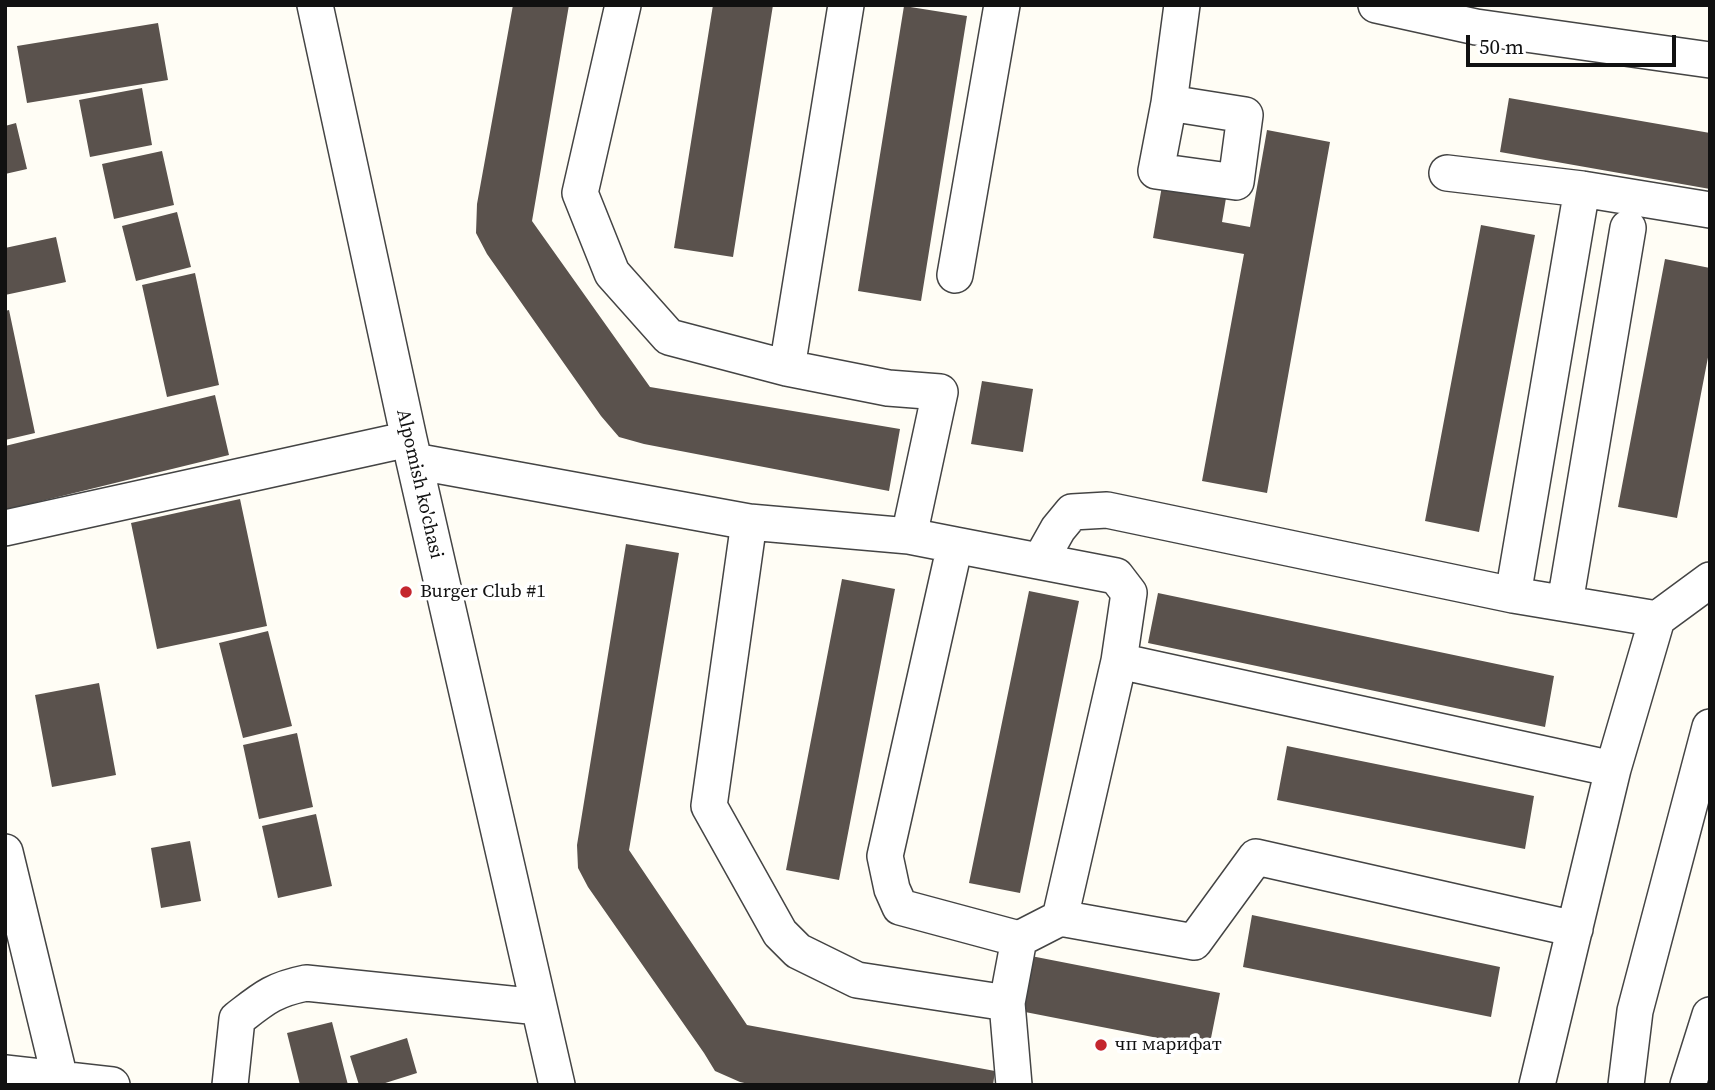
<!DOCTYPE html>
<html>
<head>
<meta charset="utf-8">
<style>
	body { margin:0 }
	#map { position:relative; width:1715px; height:1090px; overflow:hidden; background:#fffdf5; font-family:"Source Serif 4",serif }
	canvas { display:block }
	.frame { position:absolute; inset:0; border:7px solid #111; pointer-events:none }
	.scale { position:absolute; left:1466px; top:35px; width:210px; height:32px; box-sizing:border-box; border:4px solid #111; border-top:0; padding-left:9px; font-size:21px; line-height:24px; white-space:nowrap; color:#111; -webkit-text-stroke:5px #fff; paint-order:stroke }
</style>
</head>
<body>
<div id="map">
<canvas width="1715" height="1090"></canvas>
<div class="frame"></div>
<div class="scale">50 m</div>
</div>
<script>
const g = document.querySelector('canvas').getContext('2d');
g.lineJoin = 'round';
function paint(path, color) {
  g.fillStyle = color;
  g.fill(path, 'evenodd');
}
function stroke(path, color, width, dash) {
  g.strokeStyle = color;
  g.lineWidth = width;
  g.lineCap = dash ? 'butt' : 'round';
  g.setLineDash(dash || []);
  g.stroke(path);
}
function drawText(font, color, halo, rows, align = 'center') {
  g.font = font + ' "Source Serif 4",serif';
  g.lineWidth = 7;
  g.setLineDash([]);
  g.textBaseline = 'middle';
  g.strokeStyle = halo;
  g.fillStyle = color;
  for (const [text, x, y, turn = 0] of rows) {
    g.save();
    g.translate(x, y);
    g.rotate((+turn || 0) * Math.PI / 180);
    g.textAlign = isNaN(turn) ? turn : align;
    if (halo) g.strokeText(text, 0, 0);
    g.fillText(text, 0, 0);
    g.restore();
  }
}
const building = new Path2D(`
	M 513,5 L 569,5 L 532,221 L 650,387 L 900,429 L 889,491 L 644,444 L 619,437 L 601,416 L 487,254 L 476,233 L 477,204 Z
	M 713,5 L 773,5 L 733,257 L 674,248 Z
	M 904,6 L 967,16 L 921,301 L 858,291 Z
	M 158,23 L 168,80 L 27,103 L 17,46 Z
	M 142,88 L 152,145 L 90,157 L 79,100 Z
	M 1509,98 L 1710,133 L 1710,189 L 1500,152 Z
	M 16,123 L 27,169 L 5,174 L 5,126 Z
	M 1267,130 L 1330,142 L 1267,493 L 1202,481 L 1244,254 L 1153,238 L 1163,180 L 1227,192 L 1222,222 L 1250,227 Z
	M 162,151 L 174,205 L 114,219 L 102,164 Z
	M 177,212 L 191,267 L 136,281 L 122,226 Z
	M 1481,225 L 1535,235 L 1479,532 L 1425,521 Z
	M 56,237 L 66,282 L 5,295 L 5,248 Z
	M 1665,259 L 1710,268 L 1710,347 L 1677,518 L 1618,507 Z
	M 195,273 L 219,385 L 167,397 L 142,285 Z
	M 9,310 L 35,433 L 5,440 L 5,311 Z
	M 982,381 L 1033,389 L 1023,452 L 971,444 Z
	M 215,395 L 229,455 L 5,510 L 5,446 Z
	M 240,499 L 267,626 L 157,649 L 131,523 Z
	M 626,544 L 679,553 L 629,850 L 747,1025 L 995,1071 L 993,1085 L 753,1085 L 740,1082 L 715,1071 L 704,1053 L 588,887 L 578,868 L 577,845 Z
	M 842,579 L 895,589 L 839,880 L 786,870 Z
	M 1029,591 L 1079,601 L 1020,893 L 969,883 Z
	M 1158,593 L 1554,676 L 1545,727 L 1148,643 Z
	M 268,631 L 292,726 L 243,738 L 219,643 Z
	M 99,683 L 116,775 L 52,787 L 35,695 Z
	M 297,733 L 313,807 L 259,819 L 243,745 Z
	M 1287,746 L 1534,796 L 1525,849 L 1277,800 Z
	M 316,814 L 332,886 L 278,898 L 262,826 Z
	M 190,841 L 201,901 L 161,908 L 151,848 Z
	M 1252,915 L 1500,967 L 1491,1017 L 1243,967 Z
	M 1031,956 L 1220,993 L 1209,1048 L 1020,1011 Z
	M 332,1022 L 348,1085 L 300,1085 L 287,1033 Z
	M 407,1038 L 417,1073 L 379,1085 L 359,1085 L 350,1056 Z`);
const minor = new Path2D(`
	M 315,5 L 409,439 L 557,1085
	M 623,5 L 580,193 L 612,273 L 669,337 L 787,368 L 888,388 L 940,392 L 909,536
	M 1376,5 L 1476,27 L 1710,60
	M 1169,103 L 1245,115 L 1236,182 L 1156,171 L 1169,103 L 1182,5
	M 1447,173 L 1582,189 L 1710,210
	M 1582,189 L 1513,595 L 1657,619
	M 955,275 L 1002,5
	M 787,368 L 846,5
	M 414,461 L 749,522 L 909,536 L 955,545 L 885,856 L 892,889 L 900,907 L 1019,939 L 1060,918 L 1194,942 L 1256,857 L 1575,929
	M 749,522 L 709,806 L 780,933 L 798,951 L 857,980 L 1007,1003
	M 5,528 L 409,439
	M 955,545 L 1116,576 L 1129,593 L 1119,661
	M 1040,561 L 1058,529 L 1072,512 L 1107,510 L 1513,595
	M 1565,603 L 1628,228
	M 5,852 L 60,1079
	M 1060,918 L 1119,661 L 1613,769
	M 5,1073 L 112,1085
	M 230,1085 L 237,1019 C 263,999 272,990 306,983 L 539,1007
	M 1014,1085 L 1007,1003 L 1019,939
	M 1537,1085 L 1613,769 L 1657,619 L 1710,580
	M 1626,1085 L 1635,1011 L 1710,727
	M 1688,1085 L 1710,1015`);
const markers = [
	[406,592,7,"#c4262e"],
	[1101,1045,7,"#c4262e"]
];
const streetNames = [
	["Alpomish ko'chasi",419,484,77]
];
const poiNames = [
	["Burger Club #1",420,592],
	["чп марифат",1115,1045]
];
paint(building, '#5a524d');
stroke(minor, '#444', 38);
stroke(minor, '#fff', 35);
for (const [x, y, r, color] of markers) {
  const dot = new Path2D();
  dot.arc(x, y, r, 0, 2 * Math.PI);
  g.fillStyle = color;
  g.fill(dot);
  stroke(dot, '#fff', 2.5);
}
drawText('19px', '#111', '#fff', streetNames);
drawText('19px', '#111', '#fff', poiNames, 'left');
</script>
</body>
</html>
